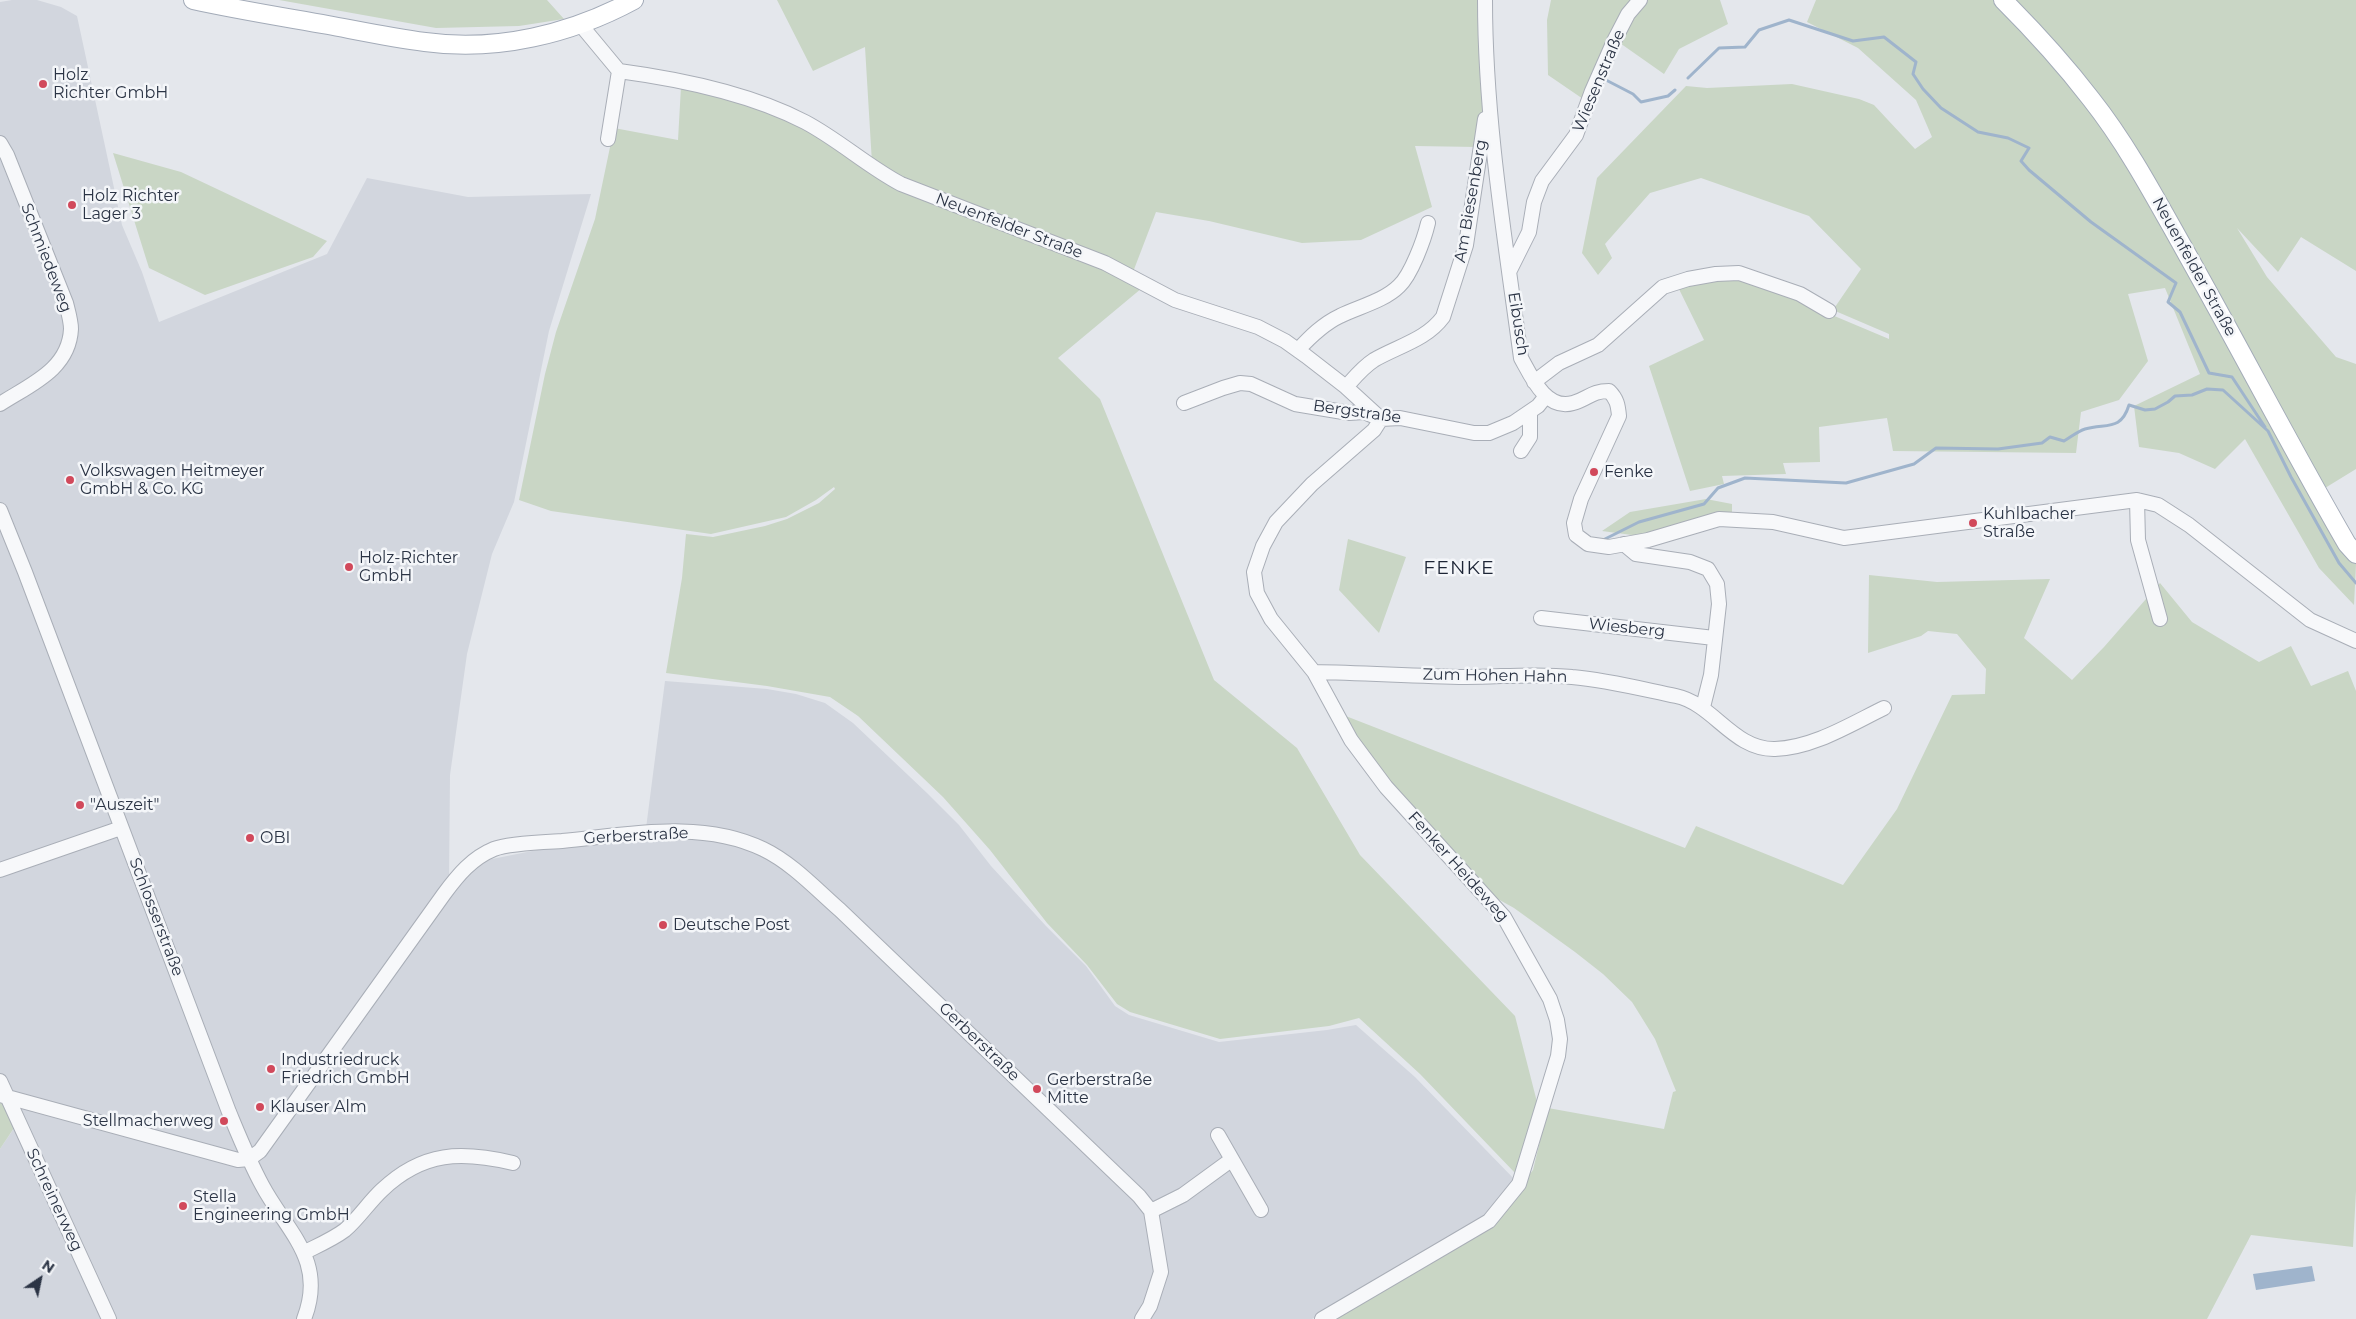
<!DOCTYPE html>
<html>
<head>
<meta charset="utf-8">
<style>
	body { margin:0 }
	#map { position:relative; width:2356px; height:1319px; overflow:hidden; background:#e4e7ec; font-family:Montserrat,sans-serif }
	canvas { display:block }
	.north { position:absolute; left:15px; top:1254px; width:50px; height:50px; -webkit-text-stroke:4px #f4f6f9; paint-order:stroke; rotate:34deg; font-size:14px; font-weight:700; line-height:20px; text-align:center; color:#2b3445 }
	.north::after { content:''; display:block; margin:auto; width:18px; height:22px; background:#2b3445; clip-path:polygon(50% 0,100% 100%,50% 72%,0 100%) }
</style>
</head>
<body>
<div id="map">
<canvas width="2356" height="1319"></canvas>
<div class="north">N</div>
</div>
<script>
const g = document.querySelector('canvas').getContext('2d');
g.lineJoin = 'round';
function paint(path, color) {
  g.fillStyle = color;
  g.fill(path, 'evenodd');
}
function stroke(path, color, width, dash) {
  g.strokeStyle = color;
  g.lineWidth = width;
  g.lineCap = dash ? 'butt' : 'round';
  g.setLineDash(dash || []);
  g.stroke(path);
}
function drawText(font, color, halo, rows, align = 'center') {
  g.font = font + ' Montserrat,sans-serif';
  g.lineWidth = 5;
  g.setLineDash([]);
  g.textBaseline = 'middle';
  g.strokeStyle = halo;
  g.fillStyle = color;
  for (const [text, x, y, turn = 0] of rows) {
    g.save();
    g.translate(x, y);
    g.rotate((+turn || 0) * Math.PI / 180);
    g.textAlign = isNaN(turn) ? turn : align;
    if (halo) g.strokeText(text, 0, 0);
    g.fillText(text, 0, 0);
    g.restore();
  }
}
const built = new Path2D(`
	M 12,0 L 37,0 L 61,7 L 77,16 L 122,225 L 142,272 L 159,322 L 327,254 L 367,178 L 468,197 L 591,194 L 549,331 L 514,502 L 492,554 L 467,654 L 450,775 L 449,881 L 487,860 L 547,848 L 645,836 L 665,681 L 767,689 L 796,694 L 825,703 L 853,723 L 927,793 L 959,825 L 991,866 L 1046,926 L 1086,966 L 1115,1006 L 1129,1015 L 1219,1042 L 1327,1030 L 1356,1025 L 1415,1077 L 1518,1183 L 1487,1220 L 1396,1269 L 1312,1319 L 0,1319 L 0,1149 L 21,1118 L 0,1097 L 0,2 Z`);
const green = new Path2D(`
	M 279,0 L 547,0 L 564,19 L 519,26 L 436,28 Z
	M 777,0 L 1480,0 L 1484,102 L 1477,147 L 1415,146 L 1432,207 L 1361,240 L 1302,243 L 1209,221 L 1156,212 L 1133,272 L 923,190 L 872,163 L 865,47 L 813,71 Z
	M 1551,0 L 1638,0 L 1586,101 L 1548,75 L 1547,20 Z
	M 1642,0 L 1720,0 L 1728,24 L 1679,49 L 1664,74 L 1617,41 Z
	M 1816,0 L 2356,0 L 2356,271 L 2301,237 L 2278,272 L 2237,228 L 2267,277 L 2336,357 L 2356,364 L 2356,469 L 2312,496 L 2356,564 L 2354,605 L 2319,568 L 2245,439 L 2215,469 L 2179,453 L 2139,447 L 2134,406 L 2200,374 L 2165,288 L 2128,294 L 2148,361 L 2119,400 L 2081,412 L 2076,453 L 1893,451 L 1887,418 L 1819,427 L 1820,462 L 1783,463 L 1786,474 L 1722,476 L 1724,484 L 1690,491 L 1649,366 L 1704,340 L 1677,285 L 1735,277 L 1796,296 L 1832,315 L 1889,339 L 1889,334 L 1833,310 L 1861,269 L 1809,216 L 1701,178 L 1650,193 L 1605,244 L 1612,258 L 1598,275 L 1582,253 L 1597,178 L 1686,86 L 1707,88 L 1792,84 L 1859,99 L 1874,105 L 1915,149 L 1932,137 L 1916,100 L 1858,48 L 1807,22 Z
	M 681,87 L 764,107 L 807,127 L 883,180 L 1100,264 L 1142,288 L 1058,358 L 1100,399 L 1214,680 L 1297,748 L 1360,855 L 1515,1016 L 1537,1102 L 1516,1174 L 1420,1074 L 1359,1018 L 1329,1026 L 1220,1039 L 1130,1012 L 1117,1004 L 1087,965 L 1047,923 L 990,850 L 943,797 L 858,716 L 830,697 L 767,686 L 666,673 L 682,578 L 686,534 L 713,537 L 765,526 L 787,519 L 819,503 L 835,489 L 834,487 L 816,500 L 786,517 L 711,534 L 551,511 L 519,500 L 545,374 L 556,332 L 595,219 L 614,128 L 678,140 Z
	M 113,153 L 181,172 L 327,241 L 313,257 L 205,295 L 149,268 Z
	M 1706,499 L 1732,504 L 1732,514 L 1647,537 L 1602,531 L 1630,512 Z
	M 1348,539 L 1406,557 L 1379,633 L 1339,590 Z
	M 1869,575 L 1937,582 L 2050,579 L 2024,638 L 2072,680 L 2104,647 L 2160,583 L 2192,622 L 2259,662 L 2291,646 L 2311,686 L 2348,671 L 2356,691 L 2356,1191 L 2353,1247 L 2251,1235 L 2207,1319 L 1329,1319 L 1491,1224 L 1533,1170 L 1548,1108 L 1664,1129 L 1673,1092 L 1676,1091 L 1655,1039 L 1632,1002 L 1603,974 L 1575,952 L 1514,908 L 1487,893 L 1401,801 L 1338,713 L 1685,848 L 1696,826 L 1843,885 L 1897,809 L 1952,695 L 1985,694 L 1986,669 L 1957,634 L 1928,631 L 1921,636 L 1868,653 Z
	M 0,1098 L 14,1128 L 0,1149 Z`);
const water = new Path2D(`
	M 2312,1266 L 2315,1281 L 2256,1290 L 2253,1274 Z`);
const stream = new Path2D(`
	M 1688,78 L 1719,48 L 1745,47 L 1759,30 L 1789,20 L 1853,41 L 1884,37 L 1916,62 L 1913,74 L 1923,89 L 1941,108 L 1978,132 L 2008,138 L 2029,148 L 2021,161 L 2029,170 L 2091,222 L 2176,283 L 2168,302 L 2180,312 L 2209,373 L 2232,377 L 2265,427
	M 1604,79 L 1633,94 L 1641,102 L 1668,96 L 1675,90
	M 1605,539 L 1639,522 L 1704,504 L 1718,488 L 1745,478 L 1846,483 L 1914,464 L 1936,448 L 1998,449 L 2042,443 L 2050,437 L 2064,441 C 2071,437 2078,431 2085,429 C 2107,423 2121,431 2129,405 L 2145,410 L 2155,409 L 2168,402 L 2175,396 L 2192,395 L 2207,389 L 2223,390 L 2268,431 L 2291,477 L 2339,563 L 2356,583`);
const minor = new Path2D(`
	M 1485,0 C 1485,120 1505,239 1521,358 C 1531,376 1546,411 1573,403 C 1588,399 1591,391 1609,391 C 1617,399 1618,405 1619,416 L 1581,499 L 1574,523 L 1576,535 L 1588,544 L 1609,547 L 1648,540 L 1719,519 L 1773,522 L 1844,538 L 2137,500 L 2158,505 L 2189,525 L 2310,620 L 2356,641
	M 580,24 L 619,71 C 679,79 751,94 805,122 C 839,140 867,166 901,184 L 1105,263 L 1175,300 L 1258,327 L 1285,341 L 1306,356 L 1346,387 L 1381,419
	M 608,139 L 619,71
	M 0,143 L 7,155 L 66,303 C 68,311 71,321 71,329 C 69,370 29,385 0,404
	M 1510,270 L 1529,232 L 1534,202 L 1542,181 L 1576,135 L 1592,91 L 1614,41 L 1628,14 L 1640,0
	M 1298,350 C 1310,337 1323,324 1340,316 C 1358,307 1384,301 1399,286 C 1411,275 1424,240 1428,223
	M 1534,382 L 1559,363 L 1598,345 L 1663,287 L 1688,279 L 1716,274 L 1739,273 L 1800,294 L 1829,311
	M 1346,387 C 1355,377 1363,367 1374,360 C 1398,346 1426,340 1443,317 L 1466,245 L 1485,119
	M 1184,403 L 1223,388 L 1240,383 L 1251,384 L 1295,404 L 1349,413 L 1364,412 L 1381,419 L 1400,418 L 1474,433 L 1489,433 L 1513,423 L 1538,406 L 1546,396
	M 1521,451 L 1530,437 L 1530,412
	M 2137,500 L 2138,540 L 2160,619
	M 0,510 L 25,572 L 229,1112 C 239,1136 249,1161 262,1185 C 287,1232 327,1260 304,1319
	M 1624,544 L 1636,554 L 1690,562 L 1708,569 L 1717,584 L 1719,604 L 1711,675 L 1703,707
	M 1541,618 L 1714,638
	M 1314,672 C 1364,673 1415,676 1466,677 C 1501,677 1536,673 1572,677 C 1607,680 1642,689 1676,696 C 1714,704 1733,750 1775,749 C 1813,748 1851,724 1884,708
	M 0,870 L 121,828
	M 0,1081 L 109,1319
	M 0,1095 L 238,1160 L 249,1159 L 260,1151 L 444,894 C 458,875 472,858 494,849 C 509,843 545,842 562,841 C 627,835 701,819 763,849 C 792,863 816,889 840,910 L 1139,1196 L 1151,1211 L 1161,1272 L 1150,1306 L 1142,1319
	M 1218,1135 L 1261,1210
	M 1151,1211 L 1183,1195 L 1231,1160
	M 305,1252 C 319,1245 333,1239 345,1230 C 359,1218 369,1202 382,1190 C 423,1151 462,1151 513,1163
	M 1322,1319 L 1489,1221 L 1519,1184 L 1558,1056 L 1560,1039 L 1557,1020 L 1550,999 L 1504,917 L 1386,787 L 1351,740 L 1314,672 L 1271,619 L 1257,593 L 1254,572 L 1263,546 L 1276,522 L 1312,484 L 1374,430 L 1381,419`);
const major = new Path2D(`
	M 193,0 C 238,10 283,17 328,25 C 360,31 393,38 425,42 C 497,52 571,34 634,0
	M 2003,0 C 2034,31 2064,64 2091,99 C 2129,147 2158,203 2188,256 C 2242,352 2292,449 2347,544 L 2356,554`);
const markers = [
	[43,84,5,"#d1495b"],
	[72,205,5,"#d1495b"],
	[1594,472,5,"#d1495b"],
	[70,480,5,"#d1495b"],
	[1973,523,5,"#d1495b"],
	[349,567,5,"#d1495b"],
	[80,805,5,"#d1495b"],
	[250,838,5,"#d1495b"],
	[663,925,5,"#d1495b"],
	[271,1069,5,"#d1495b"],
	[1037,1089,5,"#d1495b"],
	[260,1107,5,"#d1495b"],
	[224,1121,5,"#d1495b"],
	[183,1206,5,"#d1495b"]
];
const poiNames = [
	["Holz",53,75],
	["Richter GmbH",53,93],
	["Holz Richter",82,196],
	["Lager 3",82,214],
	["Volkswagen Heitmeyer",80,471],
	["GmbH & Co. KG",80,489],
	["Fenke",1604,472],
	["Kuhlbacher",1983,514],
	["Straße",1983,532],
	["Holz-Richter",359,558],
	["GmbH",359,576],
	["\"Auszeit\"",90,805],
	["OBI",260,838],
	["Deutsche Post",673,925],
	["Industriedruck",281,1060],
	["Friedrich GmbH",281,1078],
	["Gerberstraße",1047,1080],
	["Mitte",1047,1098],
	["Klauser Alm",270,1107],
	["Stellmacherweg",214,1121,"right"],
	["Stella",193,1197],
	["Engineering GmbH",193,1215]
];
const streetNames = [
	["Wiesenstraße",1599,81,-67],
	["Am Biesenberg",1471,201,-80],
	["Neuenfelder Straße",1009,226,21],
	["Schmiedeweg",46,258,69],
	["Neuenfelder Straße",2194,267,61],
	["Eibusch",1518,324,81],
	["Bergstraße",1357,412,8],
	["Wiesberg",1627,628,6],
	["Zum Hohen Hahn",1495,676,1],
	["Gerberstraße",636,836,-3],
	["Fenker Heideweg",1458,867,48],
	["Schlosserstraße",156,917,69],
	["Gerberstraße",979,1042,44],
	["Schreinerweg",54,1200,65]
];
const quarterNames = [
	["FENKE",1459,568]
];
paint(built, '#d2d6de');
paint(green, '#c9d6c5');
paint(water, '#9fb4cc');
stroke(stream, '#9fb4cc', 3);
stroke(minor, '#a9aeb7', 16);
stroke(major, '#a3abb8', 20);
stroke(minor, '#f7f8fa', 14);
stroke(major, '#fff', 18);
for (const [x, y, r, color] of markers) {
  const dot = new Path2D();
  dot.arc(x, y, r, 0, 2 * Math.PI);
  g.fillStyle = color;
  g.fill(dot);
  stroke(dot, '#f4f6f9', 2);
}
drawText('16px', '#2b3445', '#f4f6f9', poiNames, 'left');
drawText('16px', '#2b3445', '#f4f6f9', streetNames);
g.letterSpacing = '1px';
drawText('19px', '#1d2536', '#f4f6f9', quarterNames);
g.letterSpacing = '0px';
</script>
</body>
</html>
